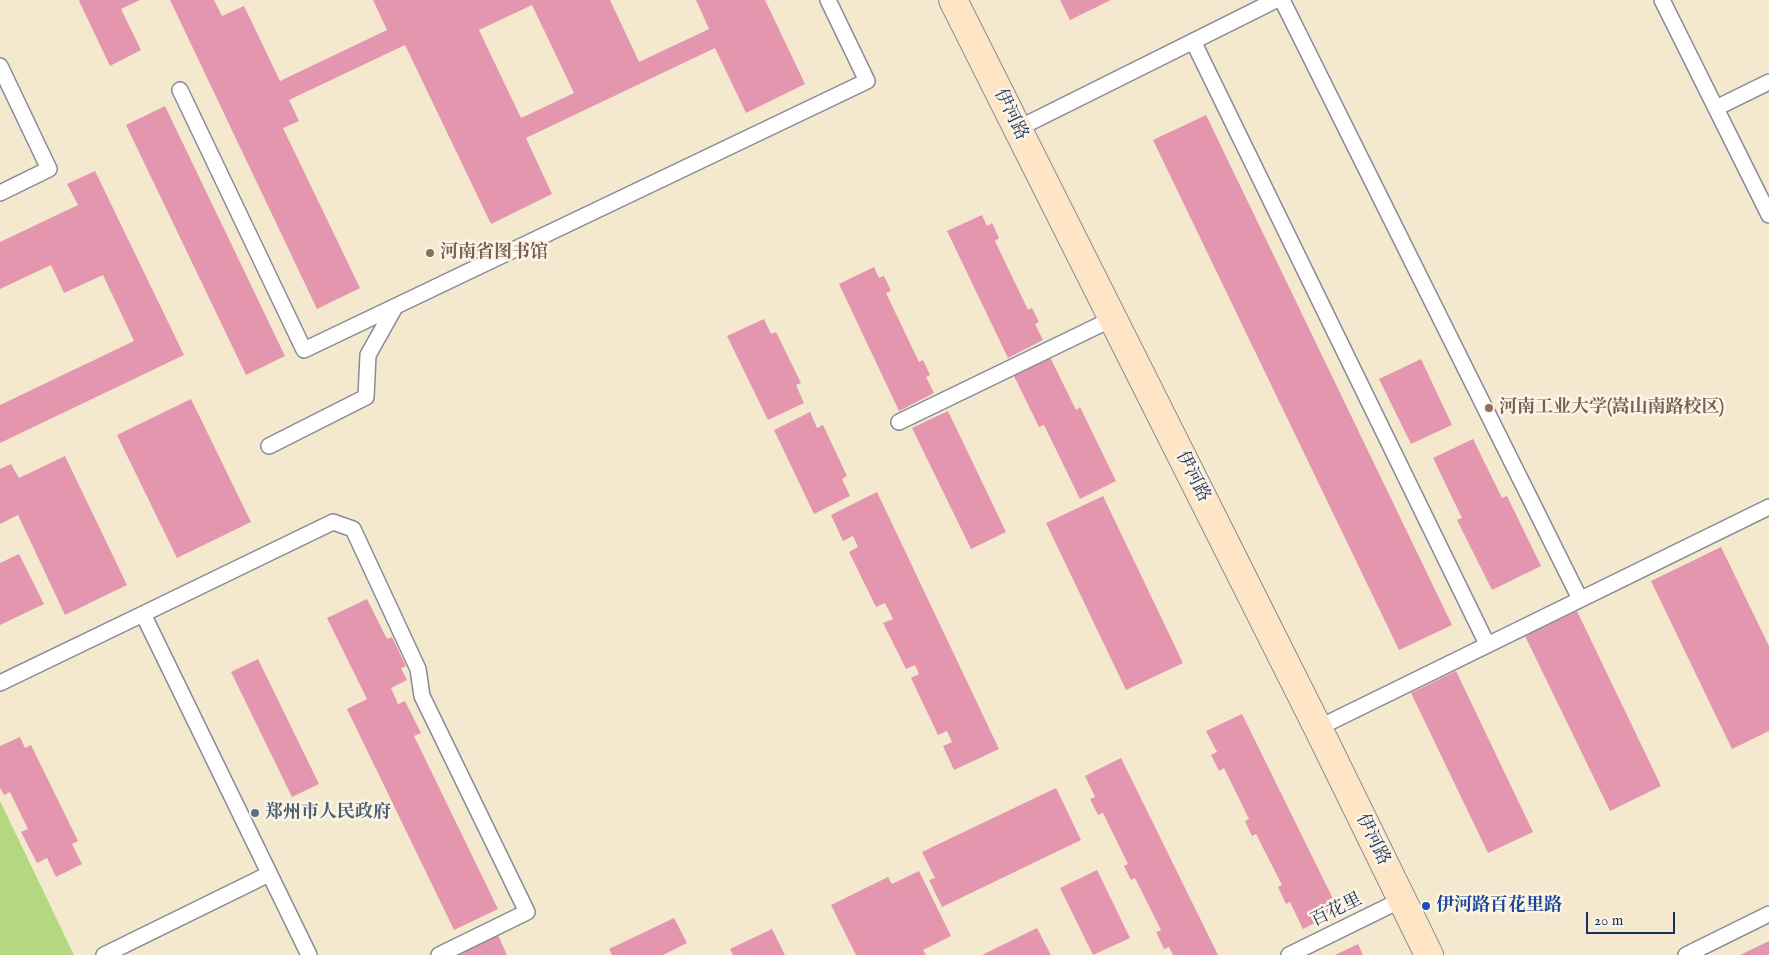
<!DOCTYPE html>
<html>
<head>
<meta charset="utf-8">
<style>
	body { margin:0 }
	#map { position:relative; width:1769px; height:955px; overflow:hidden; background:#f4e9cf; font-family:"IM FELL English",serif }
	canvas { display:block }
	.scale { position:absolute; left:1586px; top:912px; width:89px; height:22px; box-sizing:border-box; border:2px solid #1b2f5e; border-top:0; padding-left:6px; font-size:15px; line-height:18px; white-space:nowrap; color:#1b2f5e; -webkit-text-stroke:4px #fcf5e5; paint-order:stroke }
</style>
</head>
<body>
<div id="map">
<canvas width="1769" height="955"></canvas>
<div class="scale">20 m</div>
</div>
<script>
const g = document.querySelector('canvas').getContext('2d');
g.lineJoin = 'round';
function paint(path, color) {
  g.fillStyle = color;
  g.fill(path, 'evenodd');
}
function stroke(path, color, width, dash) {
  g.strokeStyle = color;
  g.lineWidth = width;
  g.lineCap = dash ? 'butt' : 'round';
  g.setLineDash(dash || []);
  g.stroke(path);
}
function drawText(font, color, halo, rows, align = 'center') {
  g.font = font + ' "IM FELL English","Noto Serif SC",serif';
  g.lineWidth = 5;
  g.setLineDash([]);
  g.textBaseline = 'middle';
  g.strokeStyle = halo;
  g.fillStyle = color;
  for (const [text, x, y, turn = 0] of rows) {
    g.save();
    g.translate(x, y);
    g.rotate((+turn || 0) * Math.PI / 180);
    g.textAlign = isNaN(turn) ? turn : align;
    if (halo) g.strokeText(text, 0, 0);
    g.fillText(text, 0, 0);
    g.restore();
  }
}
const green = new Path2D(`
	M 0,801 L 74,955 L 0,955 Z`);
const building = new Path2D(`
	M 80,0 L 140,0 L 121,9 L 141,50 L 110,66 L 79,1 Z
	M 170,0 L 214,0 L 222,16 L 244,6 L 280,81 L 387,30 L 373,0 L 610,0 L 639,62 L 709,29 L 696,0 L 765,0 L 805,84 L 746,113 L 715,48 L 526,138 L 552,194 L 491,224 L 405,45 L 289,100 L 299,121 L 283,128 L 360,288 L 317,309 ZM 532,5 L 574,93 L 521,118 L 479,30 Z
	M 1060,0 L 1111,0 L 1070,20 Z
	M 165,106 L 285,356 L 246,375 L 126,125 Z
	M 1206,115 L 1452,625 L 1399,650 L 1153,140 Z
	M 95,171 L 184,355 L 0,443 L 0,405 L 134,341 L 103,275 L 64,293 L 51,265 L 0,289 L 0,242 L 78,205 L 67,184 Z
	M 982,215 L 987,226 L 992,223 L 999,238 L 995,241 L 1028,310 L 1032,308 L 1039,322 L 1035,324 L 1043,340 L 1008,358 L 947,231 Z
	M 874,267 L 879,278 L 884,276 L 891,291 L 886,293 L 919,362 L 923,360 L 930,375 L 926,377 L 934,393 L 899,411 L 839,284 Z
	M 764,319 L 771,334 L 776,332 L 801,383 L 796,385 L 804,403 L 768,420 L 727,336 Z
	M 1050,357 L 1076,410 L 1080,407 L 1116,481 L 1080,499 L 1044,425 L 1039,427 L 1013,374 Z
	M 1421,359 L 1452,425 L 1411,444 L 1379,379 Z
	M 191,399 L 251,522 L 177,558 L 117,435 Z
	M 948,411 L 1006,532 L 971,549 L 912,428 Z
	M 810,412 L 817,428 L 823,425 L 847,476 L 842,479 L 850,496 L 814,514 L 774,430 Z
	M 1473,439 L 1502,498 L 1507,496 L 1541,566 L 1492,590 L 1457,520 L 1462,518 L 1433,458 Z
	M 65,456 L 127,585 L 65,615 L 18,515 L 0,524 L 0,469 L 11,464 L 19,478 Z
	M 877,492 L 999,749 L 954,770 L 943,746 L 952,742 L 947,731 L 938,735 L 911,678 L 919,674 L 915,665 L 906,669 L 883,623 L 893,619 L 885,603 L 876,607 L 849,552 L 858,547 L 853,536 L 843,541 L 831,515 Z
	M 1103,496 L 1183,663 L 1126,690 L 1046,523 Z
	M 1721,547 L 1769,646 L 1769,731 L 1732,749 L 1651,581 Z
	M 19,554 L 44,604 L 0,625 L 0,563 Z
	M 367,599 L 387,639 L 392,637 L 406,666 L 401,668 L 407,680 L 391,688 L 398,704 L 405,701 L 421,733 L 414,736 L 498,909 L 454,930 L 347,709 L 367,699 L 327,618 Z
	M 1577,611 L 1661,786 L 1610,811 L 1525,636 Z
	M 258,659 L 319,784 L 292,797 L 231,672 Z
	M 1456,671 L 1533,832 L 1488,853 L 1411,693 Z
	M 1242,714 L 1339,911 L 1303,929 L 1290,902 L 1286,904 L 1278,887 L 1282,885 L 1256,834 L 1252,836 L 1245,821 L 1249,819 L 1224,768 L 1219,771 L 1211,755 L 1217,752 L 1206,731 Z
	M 20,737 L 25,748 L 31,745 L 78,841 L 72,844 L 82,864 L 56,877 L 47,858 L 37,863 L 21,832 L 28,829 L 10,792 L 4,795 L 0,788 L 0,746 Z
	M 1121,758 L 1218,955 L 1173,955 L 1169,947 L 1164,949 L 1156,932 L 1161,930 L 1135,878 L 1131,880 L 1124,866 L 1128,864 L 1103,813 L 1098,815 L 1090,799 L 1095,797 L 1085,776 Z
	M 1056,788 L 1081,840 L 942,907 L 929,880 L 935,878 L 922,852 Z
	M 1097,870 L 1130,938 L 1093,955 L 1060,888 Z
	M 919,871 L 951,936 L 923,950 L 926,955 L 856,955 L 831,905 L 888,877 L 892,884 Z
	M 674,918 L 687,943 L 663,955 L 612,955 L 609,949 Z
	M 1037,928 L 1051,955 L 982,955 Z
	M 772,929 L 785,955 L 733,955 L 730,949 Z
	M 498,935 L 507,955 L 461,955 L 460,953 Z
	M 1769,941 L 1769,955 L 1740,955 Z
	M 1358,944 L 1363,955 L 1335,955 Z`);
const lane = new Path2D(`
	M 1282,0 L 1580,599
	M 1662,0 L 1769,215
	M 1193,41 L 1487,644
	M 0,66 L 49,169 L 0,193
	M 180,90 L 304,350 L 867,81 L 828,0
	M 1716,108 L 1769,82
	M 1017,129 L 1276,0
	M 899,422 L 1112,319
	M 269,446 L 366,397 L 368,355 L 395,307
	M 143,614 L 333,522 L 353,529 L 418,669 L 422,696 L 527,912 L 439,955
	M 0,683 L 143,614 L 309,955
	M 1318,728 L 1769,507
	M 104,955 L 269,874
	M 1289,955 L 1401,900
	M 1686,955 L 1769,914`);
const secondary = new Path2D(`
	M 953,0 L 1318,728 L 1429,955`);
const markers = [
	[430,253,5,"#8d6e63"],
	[1489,408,5,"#8d6e63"],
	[255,813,5,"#5c6f8a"],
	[1426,906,5,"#1a4fb4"]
];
const streetNames = [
	["伊河路",1010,115,64],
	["伊河路",1192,477,63],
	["伊河路",1372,840,64],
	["百花里",1337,911,-26]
];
const educationNames = [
	["河南省图书馆",440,253],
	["河南工业大学(嵩山南路校区)",1499,408]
];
const serviceNames = [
	["郑州市人民政府",265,813]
];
const transitNames = [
	["伊河路百花里路",1436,906]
];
paint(green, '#b4d881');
paint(building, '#e596af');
stroke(lane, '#888c96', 18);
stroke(secondary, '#888c96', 30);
stroke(lane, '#fff', 15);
stroke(secondary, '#fee5c5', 28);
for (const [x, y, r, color] of markers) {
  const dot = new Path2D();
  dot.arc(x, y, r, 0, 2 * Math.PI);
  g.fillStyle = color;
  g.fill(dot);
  stroke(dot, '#fcf5e5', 2);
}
drawText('18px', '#1b2f5e', '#fcf5e5', streetNames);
drawText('bold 18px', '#785e54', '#fcf5e5', educationNames, 'left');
drawText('bold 18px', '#4e5e75', '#fcf5e5', serviceNames, 'left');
drawText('bold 18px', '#164399', '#fcf5e5', transitNames, 'left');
</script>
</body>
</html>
